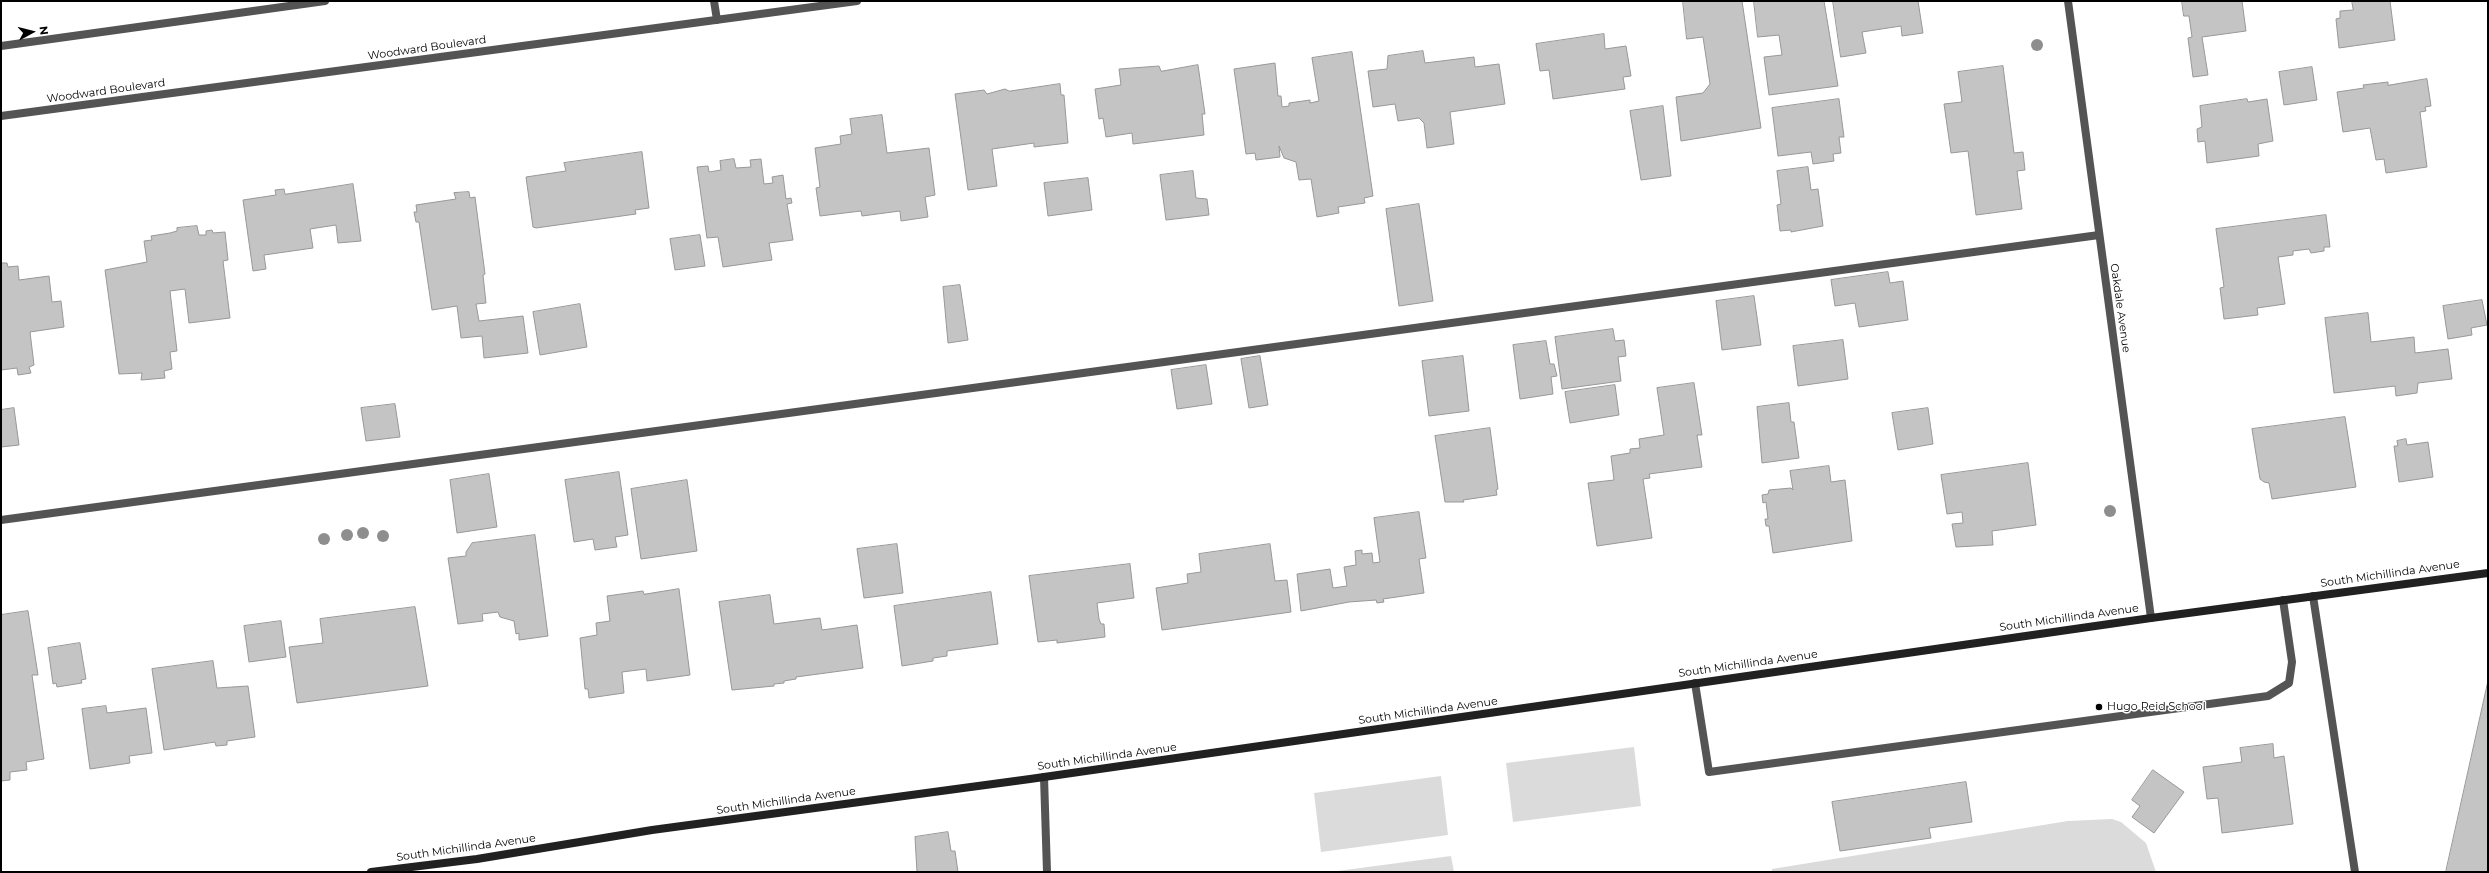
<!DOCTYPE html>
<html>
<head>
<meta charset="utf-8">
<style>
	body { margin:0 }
	#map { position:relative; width:2489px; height:873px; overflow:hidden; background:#fff; font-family:Montserrat,sans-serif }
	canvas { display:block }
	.frame { position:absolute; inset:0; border:2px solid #000; pointer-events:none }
	.north { position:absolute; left:12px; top:12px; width:40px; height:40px; -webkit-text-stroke:3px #fff; paint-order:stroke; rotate:83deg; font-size:11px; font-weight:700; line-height:16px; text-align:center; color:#000 }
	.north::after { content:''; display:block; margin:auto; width:14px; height:18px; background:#000; clip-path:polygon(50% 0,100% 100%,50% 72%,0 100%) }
</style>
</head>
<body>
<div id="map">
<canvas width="2489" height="873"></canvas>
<div class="frame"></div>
<div class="north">N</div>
</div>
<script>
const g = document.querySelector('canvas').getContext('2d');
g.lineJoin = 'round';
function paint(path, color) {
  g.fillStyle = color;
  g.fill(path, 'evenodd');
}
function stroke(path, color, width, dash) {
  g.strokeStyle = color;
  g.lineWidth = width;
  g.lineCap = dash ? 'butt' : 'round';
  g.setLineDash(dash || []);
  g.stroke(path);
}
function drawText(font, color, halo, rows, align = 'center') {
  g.font = font + ' Montserrat,sans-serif';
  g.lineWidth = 3;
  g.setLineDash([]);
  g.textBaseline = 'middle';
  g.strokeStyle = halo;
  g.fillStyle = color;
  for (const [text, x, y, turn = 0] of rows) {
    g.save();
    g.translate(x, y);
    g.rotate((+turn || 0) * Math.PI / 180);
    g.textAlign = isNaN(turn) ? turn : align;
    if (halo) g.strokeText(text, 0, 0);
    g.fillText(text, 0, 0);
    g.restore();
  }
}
const green = new Path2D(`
	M 1634,747 L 1641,806 L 1513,822 L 1506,763 Z
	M 1441,776 L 1448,835 L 1321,852 L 1314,793 Z
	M 2112,819 L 2121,822 L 2146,843 L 2156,872 L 1772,872 L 1772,869 L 2068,821 Z
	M 1451,856 L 1454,872 L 1330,872 Z`);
const building = new Path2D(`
	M 1683,1 L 1742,1 L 1761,128 L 1681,141 L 1676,97 L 1703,93 L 1710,84 L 1703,37 L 1687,39 Z
	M 1754,1 L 1824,1 L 1838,86 L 1769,95 L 1764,57 L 1782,55 L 1779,35 L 1758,37 Z
	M 1833,1 L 1918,1 L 1923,33 L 1902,36 L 1901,26 L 1862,32 L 1866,53 L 1841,57 Z
	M 2182,1 L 2242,1 L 2246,31 L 2202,37 L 2208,75 L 2193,77 L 2188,38 L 2192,37 L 2189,16 L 2184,16 Z
	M 2352,1 L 2390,1 L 2395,40 L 2339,48 L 2336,19 L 2340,18 L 2340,11 L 2353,10 Z
	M 1604,34 L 1605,49 L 1626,46 L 1631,76 L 1623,77 L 1625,89 L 1553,99 L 1549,70 L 1540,71 L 1536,44 Z
	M 1423,51 L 1425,63 L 1474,57 L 1475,67 L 1499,64 L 1505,104 L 1450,112 L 1454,144 L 1427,148 L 1424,123 L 1419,118 L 1398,121 L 1395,104 L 1373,107 L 1368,71 L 1387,69 L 1388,56 Z
	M 1352,52 L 1373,196 L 1364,198 L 1365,203 L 1338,207 L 1339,213 L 1317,217 L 1311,179 L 1299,180 L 1296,162 L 1284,158 L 1279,146 L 1280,157 L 1256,160 L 1255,153 L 1246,154 L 1234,69 L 1275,63 L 1278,96 L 1281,96 L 1282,107 L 1289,106 L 1289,103 L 1310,100 L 1310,103 L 1319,101 L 1312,58 Z
	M 1198,65 L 1205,114 L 1202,114 L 1204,135 L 1133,144 L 1132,133 L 1106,137 L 1103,118 L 1099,119 L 1095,89 L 1121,85 L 1119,69 L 1159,66 L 1161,71 Z
	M 2003,66 L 2014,153 L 2023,152 L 2025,170 L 2017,171 L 2022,209 L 1976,215 L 1968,151 L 1951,153 L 1944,104 L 1962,102 L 1958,72 Z
	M 2312,67 L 2317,100 L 2284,105 L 2279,72 Z
	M 2427,79 L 2431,106 L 2425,107 L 2426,111 L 2420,112 L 2427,167 L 2386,173 L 2384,159 L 2376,160 L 2370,128 L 2343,132 L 2337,92 L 2364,88 L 2363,85 L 2388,82 L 2388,85 Z
	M 1060,84 L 1061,95 L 1064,95 L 1068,143 L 1034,147 L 1034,143 L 992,149 L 997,186 L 968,190 L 955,94 L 984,90 L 987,94 L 1005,89 L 1009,91 Z
	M 1839,99 L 1844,137 L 1839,137 L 1841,153 L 1833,154 L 1834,161 L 1813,164 L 1811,152 L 1778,156 L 1772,108 Z
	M 2247,99 L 2248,102 L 2267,99 L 2273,141 L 2258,144 L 2259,156 L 2207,163 L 2205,141 L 2198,142 L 2197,129 L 2202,127 L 2200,106 Z
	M 1663,106 L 1671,176 L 1641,180 L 1630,111 Z
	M 882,115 L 887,153 L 929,148 L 935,195 L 925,197 L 928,217 L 901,221 L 900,211 L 862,216 L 861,211 L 820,216 L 816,188 L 820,187 L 815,148 L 841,144 L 840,136 L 852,134 L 850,119 Z
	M 642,152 L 649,208 L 635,210 L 636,214 L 536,228 L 533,227 L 526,177 L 566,171 L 564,163 Z
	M 734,159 L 736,168 L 751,167 L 750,160 L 761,159 L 764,184 L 773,183 L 772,177 L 783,175 L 786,199 L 791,198 L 792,203 L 787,204 L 793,240 L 769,243 L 772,260 L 723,267 L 718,237 L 707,238 L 697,167 L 708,166 L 709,172 L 721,170 L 720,161 Z
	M 1808,167 L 1811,190 L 1818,189 L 1823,226 L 1791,232 L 1791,230 L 1780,231 L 1777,205 L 1781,204 L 1777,171 Z
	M 1193,171 L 1196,198 L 1207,199 L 1209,215 L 1166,220 L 1160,175 Z
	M 1088,178 L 1092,210 L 1048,216 L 1044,183 Z
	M 353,184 L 361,241 L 338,243 L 336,225 L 310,229 L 313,248 L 264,255 L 266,269 L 253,271 L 243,200 L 276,195 L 275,190 L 284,189 L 285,194 Z
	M 469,192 L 470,198 L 475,197 L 485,274 L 483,275 L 486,303 L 476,304 L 479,321 L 523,316 L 528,353 L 484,358 L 482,336 L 461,338 L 457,306 L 432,310 L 419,222 L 416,222 L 414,212 L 417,212 L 416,205 L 456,199 L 454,193 Z
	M 1419,204 L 1433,301 L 1399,306 L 1386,209 Z
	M 2326,215 L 2330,247 L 2324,247 L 2324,251 L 2311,253 L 2309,249 L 2293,251 L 2293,255 L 2278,257 L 2285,304 L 2257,308 L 2258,315 L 2224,319 L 2220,288 L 2224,287 L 2216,229 Z
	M 197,226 L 199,235 L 206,235 L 206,231 L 212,230 L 213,233 L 225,232 L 228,260 L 223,261 L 230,318 L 189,323 L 185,289 L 170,291 L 177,351 L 170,352 L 172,369 L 164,371 L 165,378 L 141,380 L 142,373 L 119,374 L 105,270 L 147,262 L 144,241 L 152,240 L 151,236 L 170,233 L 177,231 L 177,228 Z
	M 700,235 L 705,266 L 675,270 L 670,239 Z
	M 1,263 L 7,263 L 8,267 L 18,266 L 19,280 L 49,276 L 52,302 L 61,301 L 64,327 L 30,332 L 34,365 L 29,367 L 31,373 L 18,375 L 17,368 L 1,370 Z
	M 1888,272 L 1890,283 L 1903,281 L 1908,320 L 1859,327 L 1855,303 L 1835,306 L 1831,280 Z
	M 960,285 L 968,340 L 948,343 L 943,287 Z
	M 1754,296 L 1761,345 L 1722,350 L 1716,301 Z
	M 2482,300 L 2487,325 L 2471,328 L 2472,335 L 2448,339 L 2443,306 Z
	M 580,304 L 587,347 L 540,355 L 533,312 Z
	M 2368,313 L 2371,342 L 2414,337 L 2415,353 L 2448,349 L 2452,379 L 2418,383 L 2417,393 L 2396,396 L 2395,386 L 2334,393 L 2325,318 Z
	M 1613,329 L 1615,341 L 1624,340 L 1626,356 L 1618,357 L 1621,381 L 1562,389 L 1555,337 Z
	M 1843,340 L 1848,379 L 1798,386 L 1793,346 Z
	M 1546,341 L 1550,364 L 1554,364 L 1557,376 L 1551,377 L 1553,394 L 1520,399 L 1513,345 Z
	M 1260,356 L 1268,405 L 1249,408 L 1241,359 Z
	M 1463,356 L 1469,411 L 1429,416 L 1422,361 Z
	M 1206,365 L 1212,404 L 1177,409 L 1171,370 Z
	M 1694,383 L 1702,435 L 1697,435 L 1702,467 L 1649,474 L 1650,478 L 1643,479 L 1652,538 L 1597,546 L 1588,483 L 1614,480 L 1611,456 L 1630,453 L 1630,449 L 1640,448 L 1639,439 L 1664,435 L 1657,388 Z
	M 1615,385 L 1619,415 L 1570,423 L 1565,392 Z
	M 1789,403 L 1791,422 L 1794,422 L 1799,458 L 1762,463 L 1757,407 Z
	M 395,404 L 400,437 L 366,441 L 361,408 Z
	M 14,408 L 19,445 L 1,447 L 1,410 Z
	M 1928,408 L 1933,444 L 1898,450 L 1892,413 Z
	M 2345,417 L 2356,487 L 2272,499 L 2269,483 L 2264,482 L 2260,479 L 2252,429 Z
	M 1490,428 L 1498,489 L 1496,490 L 1497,495 L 1463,500 L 1464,502 L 1445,502 L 1435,436 Z
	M 2406,439 L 2407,445 L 2428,442 L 2433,477 L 2399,482 L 2394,446 L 2398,446 L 2397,441 Z
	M 2028,463 L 2036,525 L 1992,531 L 1993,545 L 1956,547 L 1952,524 L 1963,523 L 1962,512 L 1947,514 L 1941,475 Z
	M 1829,466 L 1831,482 L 1845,480 L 1852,541 L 1773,553 L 1769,526 L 1766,526 L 1765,519 L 1768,519 L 1766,502 L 1763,503 L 1762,495 L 1768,494 L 1769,490 L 1791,488 L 1793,490 L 1790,471 Z
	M 619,472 L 628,535 L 615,537 L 617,547 L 595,550 L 593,539 L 574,542 L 565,480 Z
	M 489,474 L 497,527 L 457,533 L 450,480 Z
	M 687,480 L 697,551 L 641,559 L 631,489 Z
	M 1419,512 L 1426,558 L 1419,559 L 1424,593 L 1383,599 L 1384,602 L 1377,603 L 1376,600 L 1349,602 L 1301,611 L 1297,574 L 1330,569 L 1333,588 L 1347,586 L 1344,567 L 1356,565 L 1355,551 L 1362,550 L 1362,554 L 1372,553 L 1373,563 L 1380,562 L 1374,518 Z
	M 535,535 L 548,636 L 519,640 L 519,633 L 516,634 L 514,621 L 500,617 L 498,612 L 482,614 L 483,621 L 458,624 L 448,558 L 466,556 L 466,552 L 472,543 Z
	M 897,544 L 903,593 L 864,598 L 857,549 Z
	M 1270,544 L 1275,581 L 1287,580 L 1291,612 L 1162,630 L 1156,588 L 1188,583 L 1187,574 L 1201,572 L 1199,554 Z
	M 1130,564 L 1134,598 L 1097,603 L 1099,619 L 1101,624 L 1104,624 L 1105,637 L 1057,643 L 1057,640 L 1038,642 L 1029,576 Z
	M 679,589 L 690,675 L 647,681 L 646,669 L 622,672 L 624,693 L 589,698 L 588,689 L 585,689 L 580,638 L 597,635 L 596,623 L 610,621 L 607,596 L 643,591 L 644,594 Z
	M 991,592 L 998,644 L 947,651 L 947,656 L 933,658 L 933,661 L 902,666 L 894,606 Z
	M 770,595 L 774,624 L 820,618 L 822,630 L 857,625 L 863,668 L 796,677 L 796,679 L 784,681 L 784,683 L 774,684 L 774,686 L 732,690 L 719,602 Z
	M 415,607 L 428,686 L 297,703 L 289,647 L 323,643 L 320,619 Z
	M 28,611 L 38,675 L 32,675 L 44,759 L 26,762 L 27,770 L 10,772 L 10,780 L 1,781 L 1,615 Z
	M 281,621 L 286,657 L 249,662 L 244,626 Z
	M 80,643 L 86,679 L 81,680 L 82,683 L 57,687 L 56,683 L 53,684 L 48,648 Z
	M 213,661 L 217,688 L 248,686 L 255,737 L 227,741 L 227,745 L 216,746 L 215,742 L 164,750 L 152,669 Z
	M 2488,681 L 2488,872 L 2446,872 Z
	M 106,706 L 107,713 L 146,708 L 152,753 L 129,756 L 130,763 L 90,769 L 82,709 Z
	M 2273,744 L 2274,758 L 2284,756 L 2293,824 L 2222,833 L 2218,798 L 2207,799 L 2203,767 L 2242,762 L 2240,748 Z
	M 2153,770 L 2184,792 L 2154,833 L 2132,817 L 2140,806 L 2132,800 Z
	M 1966,782 L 1972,822 L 1929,828 L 1931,838 L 1840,851 L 1832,802 Z
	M 948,832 L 951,851 L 955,851 L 958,872 L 917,872 L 915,837 Z`);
const service = new Path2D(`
	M 1,520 L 2099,235
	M 2313,596 L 2355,872
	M 1695,683 L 1709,772 L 2268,696 L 2289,683 L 2292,662 L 2283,600`);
const minor = new Path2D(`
	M 714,1 L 717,20
	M 2068,1 L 2151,618
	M 1,46 L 325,1
	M 1,116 L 857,1
	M 1044,777 L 1047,872`);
const secondary = new Path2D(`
	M 371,872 L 477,859 L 652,830 L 1030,779 L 2151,618 L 2488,573`);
const trees = [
	[2037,45],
	[2110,511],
	[363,533],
	[347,535],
	[383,536],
	[324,539]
];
const markers = [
	[2099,707,4,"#000"]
];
const streetNames = [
	["Woodward Boulevard",427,48,-8],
	["Woodward Boulevard",106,91,-8],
	["Oakdale Avenue",2120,308,82],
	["South Michillinda Avenue",2390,574,-8],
	["South Michillinda Avenue",2069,618,-8],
	["South Michillinda Avenue",1748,664,-8],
	["South Michillinda Avenue",1428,711,-8],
	["South Michillinda Avenue",1107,757,-8],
	["South Michillinda Avenue",786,801,-8],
	["South Michillinda Avenue",466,848,-8]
];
const poiNames = [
	["Hugo Reid School",2107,707]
];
paint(green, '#dbdbdb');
paint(building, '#c4c4c4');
stroke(building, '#989898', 1);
stroke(service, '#545454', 8);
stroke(minor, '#545454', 8);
stroke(secondary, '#212121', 8);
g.fillStyle = '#8e8e8e';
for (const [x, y] of trees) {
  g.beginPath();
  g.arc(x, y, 6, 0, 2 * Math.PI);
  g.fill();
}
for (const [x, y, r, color] of markers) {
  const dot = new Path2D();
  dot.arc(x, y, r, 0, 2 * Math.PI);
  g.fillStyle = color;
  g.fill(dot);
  stroke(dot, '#fff', 1.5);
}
drawText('11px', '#000', '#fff', streetNames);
drawText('11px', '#000', '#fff', poiNames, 'left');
</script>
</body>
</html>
